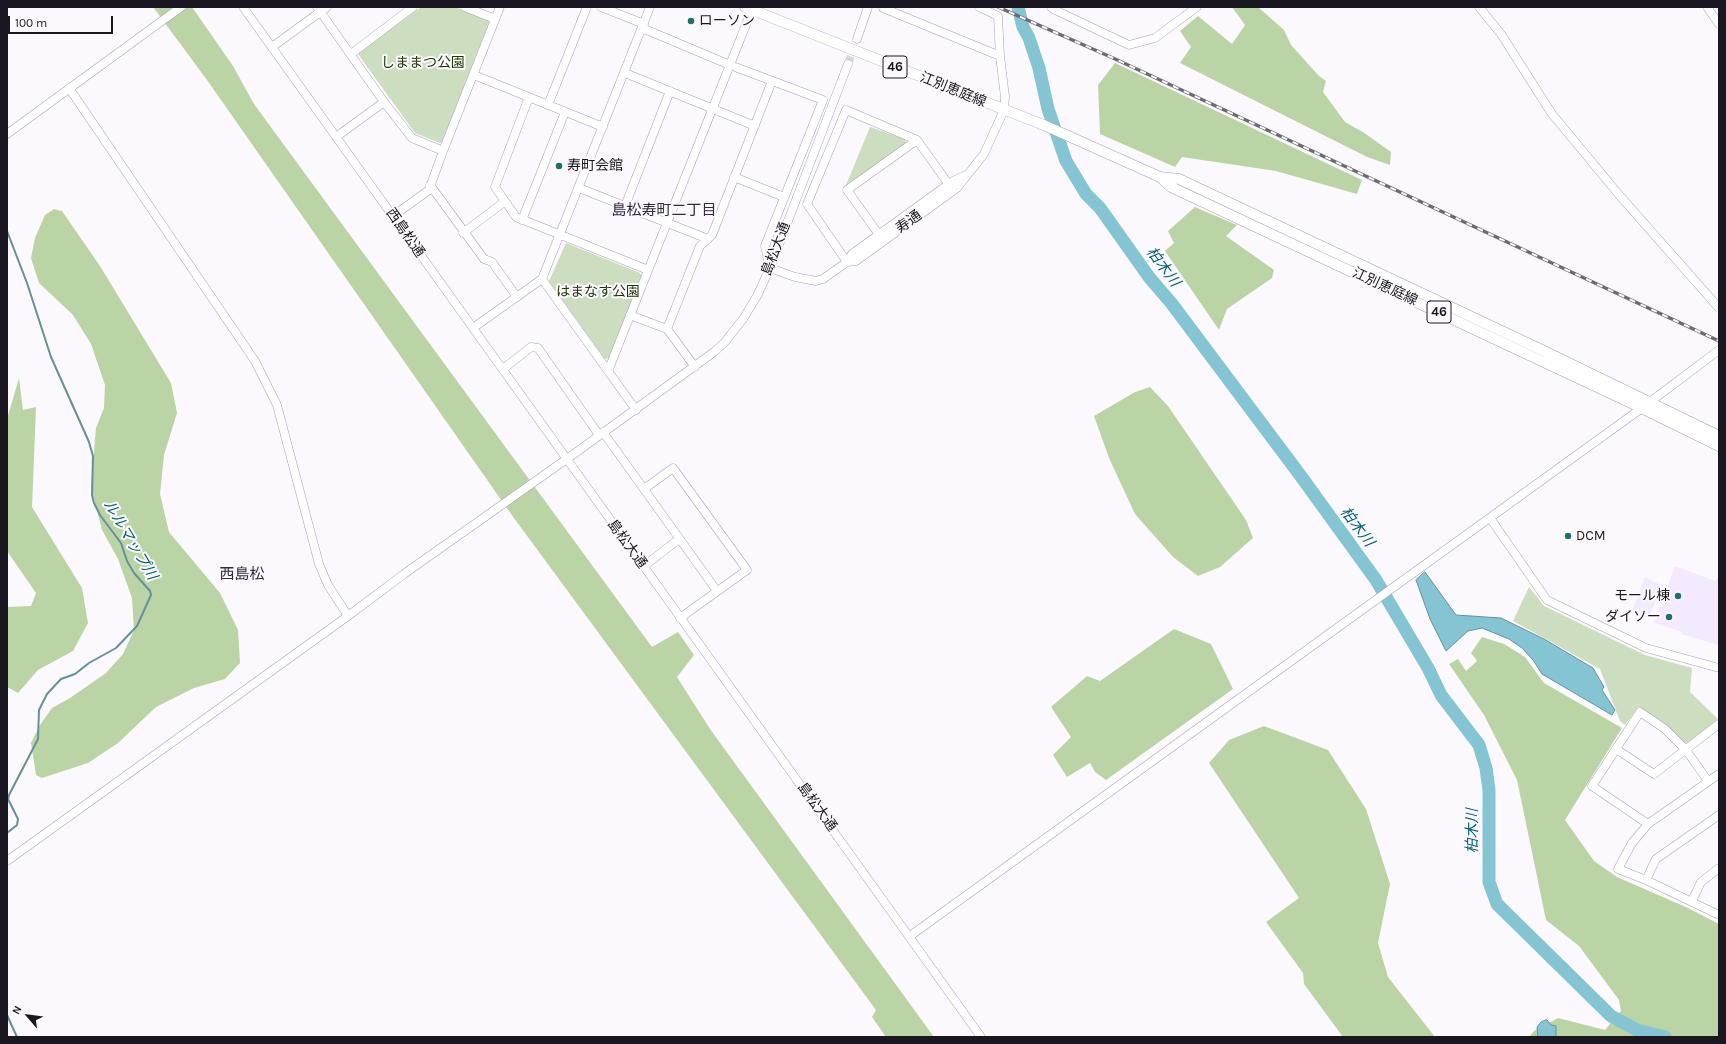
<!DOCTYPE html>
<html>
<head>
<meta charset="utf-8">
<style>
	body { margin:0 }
	#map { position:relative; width:1726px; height:1044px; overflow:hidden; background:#fbf9fe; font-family:Karla,sans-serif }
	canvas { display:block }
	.frame { position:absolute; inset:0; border:8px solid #1b1720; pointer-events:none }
	.north { position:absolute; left:8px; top:996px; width:40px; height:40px; -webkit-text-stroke:3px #fbf9fe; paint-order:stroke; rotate:298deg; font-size:11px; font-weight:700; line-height:16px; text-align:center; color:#1b1720 }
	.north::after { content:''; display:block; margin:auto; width:14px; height:18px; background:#1b1720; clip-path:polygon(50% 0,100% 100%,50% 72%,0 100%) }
	.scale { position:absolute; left:8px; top:16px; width:105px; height:18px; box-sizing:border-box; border:2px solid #1b1720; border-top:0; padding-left:5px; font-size:12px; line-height:14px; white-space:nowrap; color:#1b1720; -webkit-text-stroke:3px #fbf9fe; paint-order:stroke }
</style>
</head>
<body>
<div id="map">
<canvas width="1726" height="1044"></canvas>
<div class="frame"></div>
<div class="north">N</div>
<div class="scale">100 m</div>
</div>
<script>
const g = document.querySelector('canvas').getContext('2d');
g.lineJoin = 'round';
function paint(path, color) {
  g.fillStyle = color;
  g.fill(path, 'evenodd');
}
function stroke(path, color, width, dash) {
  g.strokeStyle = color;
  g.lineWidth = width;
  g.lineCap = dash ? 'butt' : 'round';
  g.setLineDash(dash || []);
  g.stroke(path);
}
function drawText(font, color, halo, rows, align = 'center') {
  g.font = font + ' Karla,"Noto Sans JP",sans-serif';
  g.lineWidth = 4;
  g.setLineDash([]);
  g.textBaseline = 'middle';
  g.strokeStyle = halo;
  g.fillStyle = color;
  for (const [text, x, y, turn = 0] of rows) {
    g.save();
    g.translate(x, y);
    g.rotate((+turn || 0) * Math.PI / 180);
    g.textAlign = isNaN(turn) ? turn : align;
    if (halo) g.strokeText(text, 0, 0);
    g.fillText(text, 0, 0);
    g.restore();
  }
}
const built = new Path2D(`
	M 1675,566 L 1715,581 L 1717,578 L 1719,579 L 1718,645 L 1681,634 L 1682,632 L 1654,623 Z
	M 1645,577 L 1661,585 L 1649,618 L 1632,611 Z`);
const green = new Path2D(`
	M 421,7 L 455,7 L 488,19 L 489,23 L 442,142 L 440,143 L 415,133 L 358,54 L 360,51 Z
	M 870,127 L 905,139 L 906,144 L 846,185 Z
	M 566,243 L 640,273 L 642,276 L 609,358 L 605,359 L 549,281 Z
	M 1529,587 L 1544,606 L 1645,655 L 1692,668 L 1690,692 L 1718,719 L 1688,743 L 1684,742 L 1669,728 L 1638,707 L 1625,725 L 1620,721 L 1600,669 L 1513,621 Z`);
const forest = new Path2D(`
	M 153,7 L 192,7 L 233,66 L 254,104 L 652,647 L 678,632 L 694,655 L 677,677 L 710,729 L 934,1037 L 886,1037 L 872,1017 L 876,1010 L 511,514 L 207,80 Z
	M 1232,7 L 1258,7 L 1284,30 L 1291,45 L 1319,76 L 1326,81 L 1323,92 L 1345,122 L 1363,132 L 1391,152 L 1390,165 L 1367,157 L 1180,63 L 1191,47 L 1180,31 L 1198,16 L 1232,44 L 1245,25 Z
	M 1115,63 L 1362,180 L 1357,194 L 1276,171 L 1182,157 L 1175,167 L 1100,134 L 1098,85 Z
	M 1195,207 L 1237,225 L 1226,236 L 1274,270 L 1272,278 L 1227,309 L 1219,330 L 1165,251 L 1174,243 L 1168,231 Z
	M 54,209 L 62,211 L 100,266 L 171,383 L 177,413 L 164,455 L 160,494 L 169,532 L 220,593 L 238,630 L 240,663 L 225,679 L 194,688 L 156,707 L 118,743 L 88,763 L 42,778 L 36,775 L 31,743 L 40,725 L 52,708 L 70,698 L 106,673 L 123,654 L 134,630 L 132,598 L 118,559 L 102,530 L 91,487 L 96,428 L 104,408 L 105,385 L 91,344 L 73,315 L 39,283 L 31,258 L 35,238 L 45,215 Z
	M 19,378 L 23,410 L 36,407 L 32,507 L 82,588 L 88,623 L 73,651 L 38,670 L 18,693 L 7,687 L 7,607 L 31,606 L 36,593 L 7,551 L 7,419 Z
	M 1150,387 L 1168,406 L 1246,520 L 1253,538 L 1220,567 L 1198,576 L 1173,557 L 1135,514 L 1109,458 L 1094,416 L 1135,392 Z
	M 1174,629 L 1211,644 L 1233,689 L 1106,780 L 1095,772 L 1090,763 L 1067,777 L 1053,755 L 1071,737 L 1051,707 L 1087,676 L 1100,681 Z
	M 1482,637 L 1504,644 L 1525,657 L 1544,683 L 1622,728 L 1565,820 L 1594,861 L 1617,877 L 1688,908 L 1719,924 L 1719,1037 L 1529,1037 L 1534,1031 L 1558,1018 L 1605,1030 L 1621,1011 L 1619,1000 L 1579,946 L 1546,920 L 1517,780 L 1484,715 L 1449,664 L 1458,659 L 1466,671 L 1477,661 L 1471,653 Z
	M 1264,726 L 1328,750 L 1366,809 L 1390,884 L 1378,943 L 1388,977 L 1435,1037 L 1343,1037 L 1304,984 L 1303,973 L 1266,922 L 1299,898 L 1209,763 L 1229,740 Z`);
const water = new Path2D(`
	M 1425,572 L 1456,615 L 1501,618 L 1544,639 L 1593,668 L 1604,687 L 1602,690 L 1615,710 L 1612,715 L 1542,674 L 1533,660 L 1522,648 L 1509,639 L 1482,628 L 1468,631 L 1446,651 L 1430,619 L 1416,580 Z
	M 1547,1020 L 1551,1025 L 1556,1026 L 1556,1037 L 1538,1037 L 1537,1027 L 1541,1022 Z`);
const stream = new Path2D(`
	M 7,231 L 27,283 L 51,357 L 89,442 L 93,456 L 92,495 L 94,503 L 100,515 L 121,543 L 127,561 L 134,573 L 150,591 L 151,595 L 137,626 L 116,648 L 89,663 L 75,674 L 61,679 L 47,694 L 39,710 L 38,739 L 9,795 L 8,799 L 18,819 L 17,825 L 7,833
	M 7,1015 L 17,1037`);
const river = new Path2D(`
	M 1018,7 L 1023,27 L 1029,38 L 1039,68 L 1048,109 L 1066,161 L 1086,194 L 1100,208 L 1149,277 L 1172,304 L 1300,475 L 1376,580 L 1428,668 L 1441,695 L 1479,745 L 1486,768 L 1489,790 L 1489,882 L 1497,904 L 1611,1016 L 1637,1030 L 1665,1037`);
const minorTunnel = new Path2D(`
	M 848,64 L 857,39`);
const minor = new Path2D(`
	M 243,7 L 981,1037
	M 317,7 L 384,102 L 412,138 L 443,151
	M 465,7 L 495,19
	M 601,7 L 644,24
	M 883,7 L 883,8 L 1000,56
	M 1051,7 L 1053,9 L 1129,45 L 1155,38 L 1197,7
	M 1479,7 L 1501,34 L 1552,114 L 1620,196 L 1719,308
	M 1707,7 L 1719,24
	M 642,28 L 730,65 L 823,100 L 765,246 L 770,268 L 795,277 L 816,281 L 823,279 L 847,262 L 852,254 L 953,181 L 966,175
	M 857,39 L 868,7
	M 272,47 L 327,7
	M 351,54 L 413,7
	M 625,73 L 755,126
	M 474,75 L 603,127
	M 69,88 L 255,361 L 277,405 L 319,564 L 328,585 L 348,616
	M 529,97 L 495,187 L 516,217 L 648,270
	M 548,105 L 587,7
	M 7,134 L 181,7
	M 336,137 L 384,102
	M 734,177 L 784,197
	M 430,185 L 484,259 L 492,262 L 517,297
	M 579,188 L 708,239
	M 625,206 L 670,91
	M 393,216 L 429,190 L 443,151 L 500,7
	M 522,220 L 565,112
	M 463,233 L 504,202
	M 882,239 L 847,190 L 917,140
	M 847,262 L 856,261 L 957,188 L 984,154 L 1004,110 L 1005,97 L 1000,56 L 998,16 L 979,7
	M 847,262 L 807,204 L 846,110 L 917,140 L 952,189
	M 542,279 L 636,410
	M 630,315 L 667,329
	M 473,328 L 542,279 L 650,7
	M 695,367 L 667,329 L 700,246 L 712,235 L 772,81
	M 503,369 L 531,347 L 538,348 L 599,435
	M 608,371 L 753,7
	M 603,432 L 717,591
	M 644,489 L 673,468 L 747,570 L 680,618
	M 1490,518 L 1547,600 L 1646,648 L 1719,668
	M 644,566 L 679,539
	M 1616,749 L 1654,774 L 1719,724
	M 1719,774 L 1648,824 L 1632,843 L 1618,869 L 1646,880 L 1719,915
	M 1648,824 L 1592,786 L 1640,712 L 1665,729 L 1686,750 L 1708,781
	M 7,861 L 348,616 L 404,574 L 578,451 L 714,352 L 724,343 L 743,319 L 757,296 L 770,268 L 848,64
	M 1646,880 L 1656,859 L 1719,815
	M 1692,901 L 1701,882 L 1719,868
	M 910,936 L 1642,408 L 1719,350`);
const major = new Path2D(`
	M 745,7 L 1046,126 L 1160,177 L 1179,179 L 1542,350 L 1719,436
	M 1160,177 L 1171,187 L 1629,402 L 1719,446`);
const rail = new Path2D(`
	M 998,7 L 1113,58 L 1719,341`);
const markers = [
	[691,21,4,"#256e68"],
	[559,166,4,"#256e68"],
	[1568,536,4,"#256e68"],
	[1678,596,4,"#256e68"],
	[1669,617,4,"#256e68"]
];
const shields = [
	[895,67,24],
	[1439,312,24]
];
const shieldNames = [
	["46",895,67],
	["46",1439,312]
];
const poiNames = [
	["ローソン",699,21],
	["寿町会館",567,166],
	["DCM",1576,536],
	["モール棟",1670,596,"right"],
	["ダイソー",1661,617,"right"]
];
const parkNames = [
	["しままつ公園",423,63],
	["はまなす公園",598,292]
];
const streetNames = [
	["江別恵庭線",953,90,22],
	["寿通",909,222,-36],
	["西島松通",405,233,55],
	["島松大通",776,249,-69],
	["江別恵庭線",1385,287,25],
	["島松大通",627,544,54],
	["島松大通",817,807,54]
];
const neighbourhoodNames = [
	["島松寿町二丁目",664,211],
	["西島松",242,575]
];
const waterNames = [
	["柏木川",1163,267,53],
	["柏木川",1357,527,53],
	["ルルマップ川",130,540,59],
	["柏木川",1473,831,-90]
];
paint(built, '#f4eaff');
paint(green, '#cdddbf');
paint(forest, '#bbd4a6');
paint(water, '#85c5d3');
stroke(water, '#65919d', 1);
stroke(stream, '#65919d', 2);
stroke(river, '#85c5d3', 13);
stroke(minorTunnel, '#d9d7dd', 8, [8, 4]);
stroke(minor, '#aa9eb8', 9);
stroke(major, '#aa9eb8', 11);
stroke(minor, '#fff', 8);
stroke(major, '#fff', 10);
stroke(rail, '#6d6a71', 3.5);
stroke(rail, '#fbf9fe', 2, [6]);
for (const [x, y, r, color] of markers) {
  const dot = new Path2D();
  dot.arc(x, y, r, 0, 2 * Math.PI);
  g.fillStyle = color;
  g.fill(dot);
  stroke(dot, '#fbf9fe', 1.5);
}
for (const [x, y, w] of shields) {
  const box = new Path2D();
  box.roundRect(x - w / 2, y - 11, w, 22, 3);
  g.fillStyle = '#fbf9fe';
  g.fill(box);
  stroke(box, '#1b1720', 1);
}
drawText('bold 13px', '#1b1720', null, shieldNames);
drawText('14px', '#1b1720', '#fbf9fe', poiNames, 'left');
drawText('14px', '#1f3502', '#fbf9fe', parkNames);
drawText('14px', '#1b1720', '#fbf9fe', streetNames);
drawText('15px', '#342a3f', '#fbf9fe', neighbourhoodNames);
drawText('italic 15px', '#066171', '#fbf9fe', waterNames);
</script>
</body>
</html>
